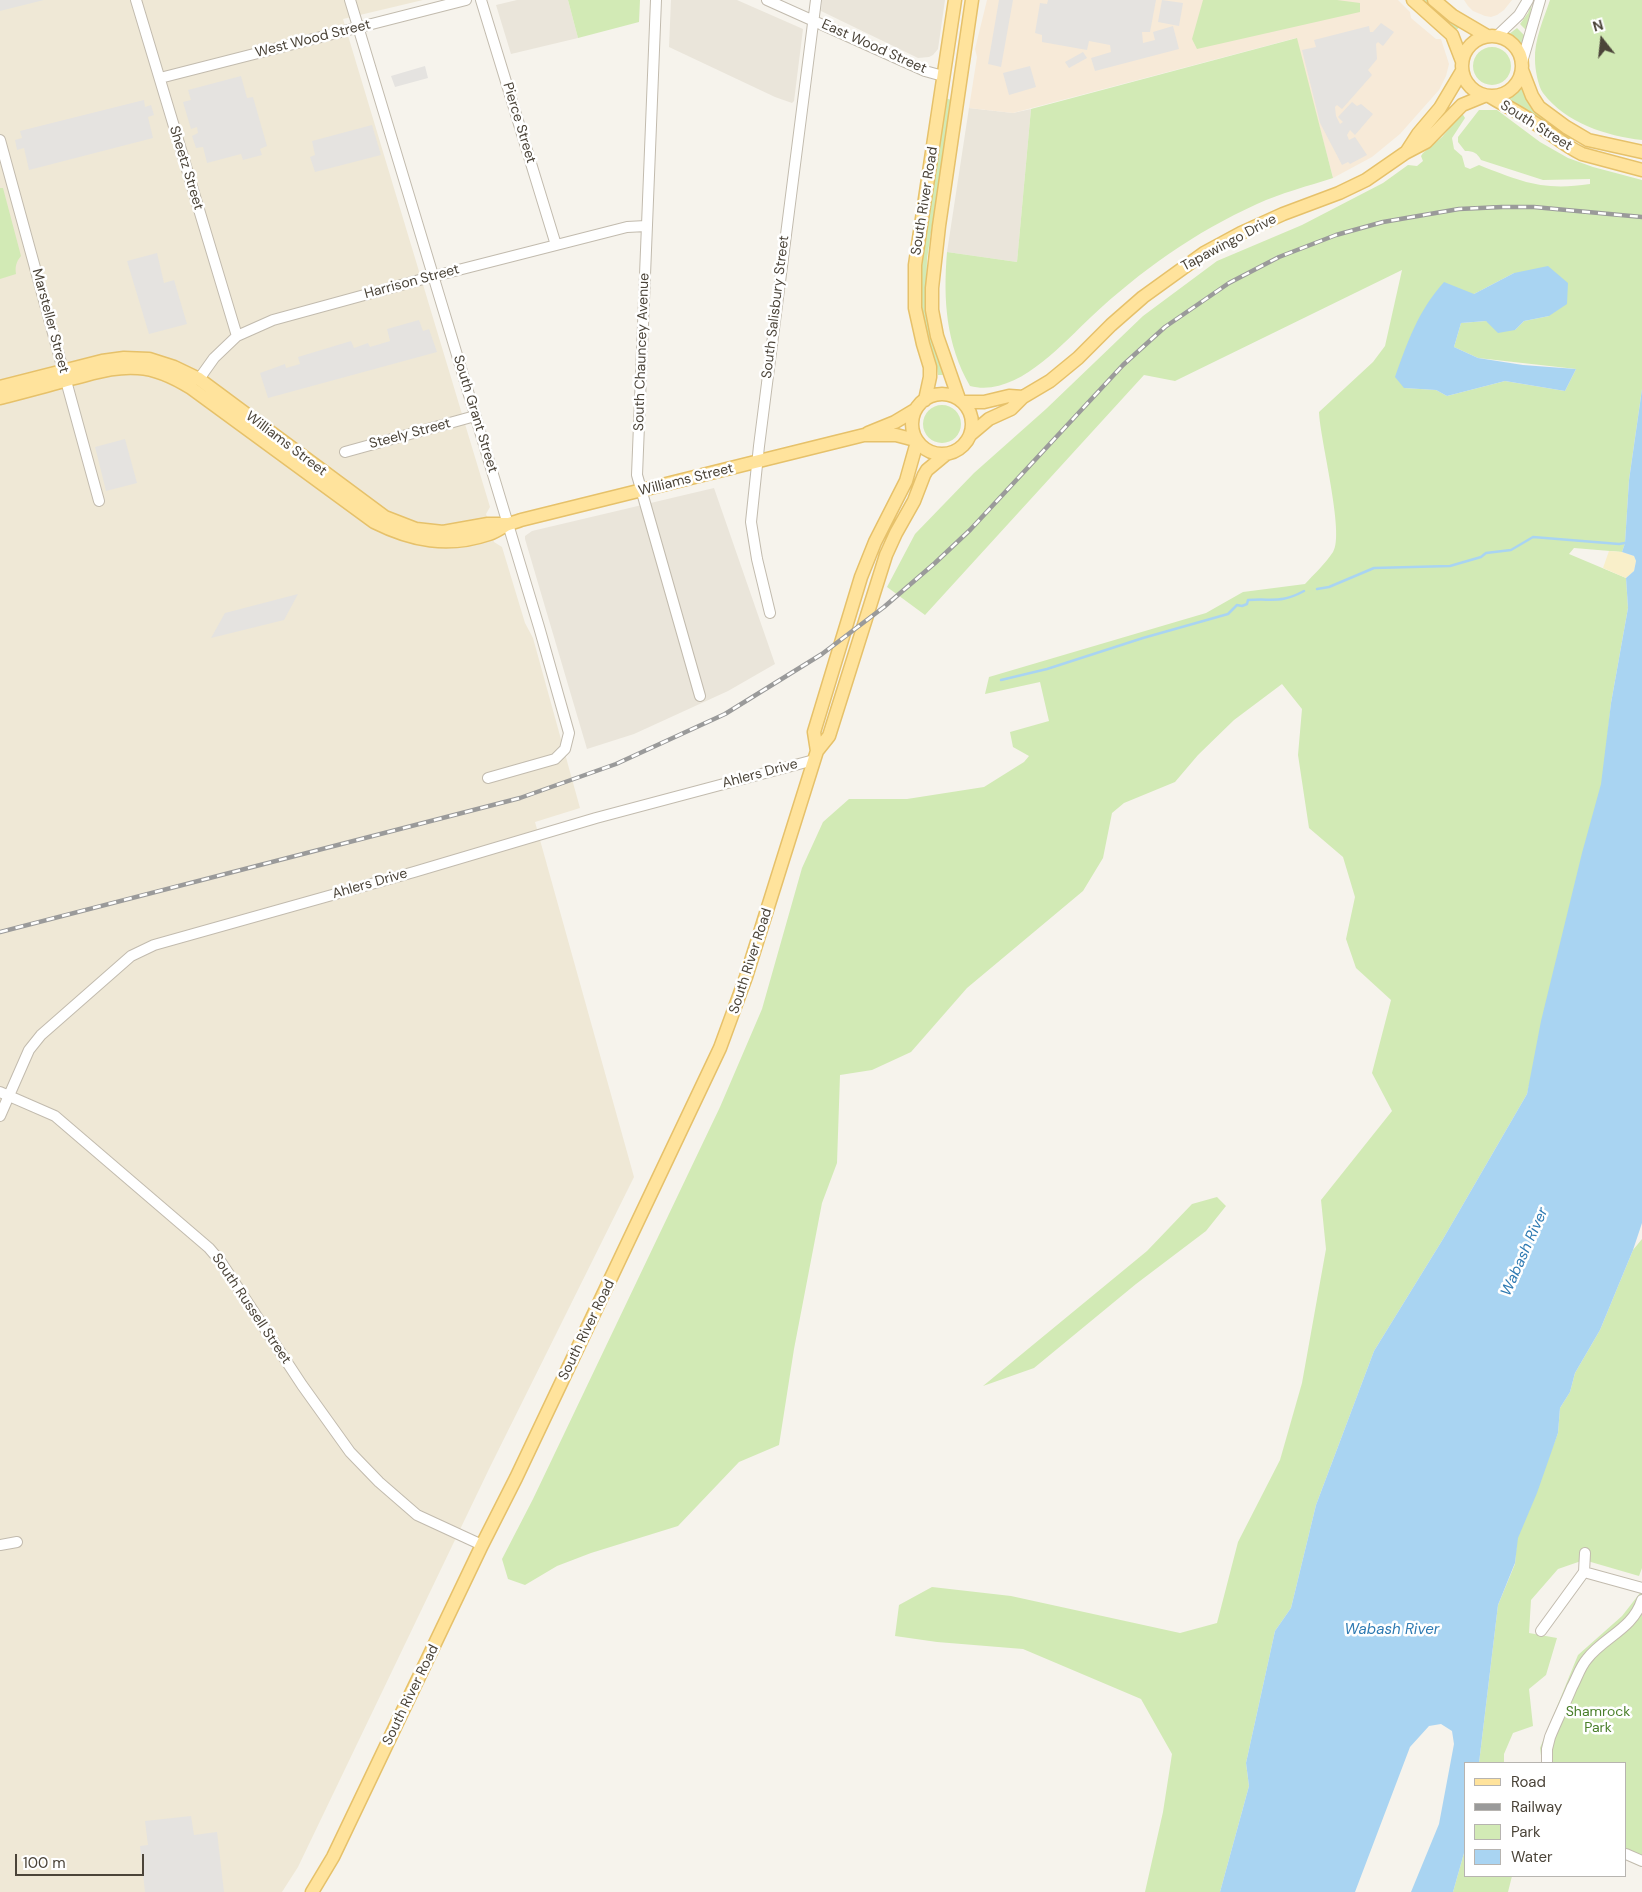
<!DOCTYPE html>
<html>
<head>
<meta charset="utf-8">
<style>
	body { margin:0 }
	#map { position:relative; width:1642px; height:1892px; overflow:hidden; background:#f6f3ec; font-family:"DM Sans",sans-serif }
	canvas { display:block }
	.legend { position:absolute; left:1464px; top:1762px; width:162px; height:115px; box-sizing:border-box; background:#fff; border:1px solid #b7b4b0; margin:0; padding:6px 9px; list-style:none; font-size:15px; color:#4b4439 }
	.legend li { display:flex; align-items:center; gap:10px; height:25px }
	.legend b { width:25px; border:1px solid #b7b4b0 }
	.north { position:absolute; left:1577px; top:15px; width:50px; height:50px; -webkit-text-stroke:4px #fff; paint-order:stroke; rotate:344deg; font-size:14px; font-weight:700; line-height:20px; text-align:center; color:#4b4439 }
	.north::after { content:''; display:block; margin:auto; width:18px; height:22px; background:#4b4439; clip-path:polygon(50% 0,100% 100%,50% 72%,0 100%) }
	.scale { position:absolute; left:15px; top:1854px; width:129px; height:22px; box-sizing:border-box; border:2px solid #4b4439; border-top:0; padding-left:6px; font-size:15px; line-height:18px; white-space:nowrap; color:#4b4439; -webkit-text-stroke:4px #fff; paint-order:stroke }
</style>
</head>
<body>
<div id="map">
<canvas width="1642" height="1892"></canvas>
<ul class="legend">
<li><b style="height:6px;background:#ffe39c"></b>Road</li>
<li><b style="height:6px;background:#9a9a9a"></b>Railway</li>
<li><b style="height:14px;background:#d2eab5"></b>Park</li>
<li><b style="height:14px;background:#a9d4f2"></b>Water</li>
</ul>
<div class="north">N</div>
<div class="scale">100 m</div>
</div>
<script>
const g = document.querySelector('canvas').getContext('2d');
g.lineJoin = 'round';
function paint(path, color) {
  g.fillStyle = color;
  g.fill(path, 'evenodd');
}
function stroke(path, color, width, dash) {
  g.strokeStyle = color;
  g.lineWidth = width;
  g.lineCap = dash ? 'butt' : 'round';
  g.setLineDash(dash || []);
  g.stroke(path);
}
function drawText(font, color, halo, rows, align = 'center') {
  g.font = font + ' "DM Sans",sans-serif';
  g.lineWidth = 5;
  g.setLineDash([]);
  g.textBaseline = 'middle';
  g.strokeStyle = halo;
  g.fillStyle = color;
  for (const [text, x, y, turn = 0] of rows) {
    g.save();
    g.translate(x, y);
    g.rotate((+turn || 0) * Math.PI / 180);
    g.textAlign = isNaN(turn) ? turn : align;
    if (halo) g.strokeText(text, 0, 0);
    g.fillText(text, 0, 0);
    g.restore();
  }
}
const residential = new Path2D(`
	M 517,0 L 568,0 L 578,38 L 511,54 L 496,5 Z
	M 671,0 L 737,0 L 803,29 L 794,101 L 792,103 L 775,97 L 669,47 Z
	M 822,0 L 945,0 L 938,49 L 933,55 L 929,57 L 918,58 L 821,11 Z
	M 969,108 L 1013,113 L 1031,109 L 1017,262 L 947,252 Z
	M 714,488 L 775,664 L 728,691 L 634,734 L 587,749 L 525,539 L 525,536 L 532,531 Z`);
const commercial = new Path2D(`
	M 987,0 L 1398,0 L 1410,12 L 1411,18 L 1436,39 L 1441,39 L 1449,64 L 1446,76 L 1439,90 L 1400,134 L 1372,157 L 1333,178 L 1296,38 L 1013,113 L 969,108 L 977,57 L 975,49 Z
	M 1464,0 L 1512,0 L 1504,10 L 1497,15 L 1491,17 L 1485,16 L 1473,11 L 1468,6 Z`);
const education = new Path2D(`
	M 0,0 L 423,0 L 343,19 L 490,507 L 486,514 L 494,542 L 502,547 L 525,623 L 533,638 L 580,808 L 535,822 L 634,1177 L 490,1467 L 298,1867 L 282,1892 L 0,1892 Z`);
const green = new Path2D(`
	M 568,0 L 640,0 L 639,22 L 578,38 Z
	M 1203,0 L 1337,0 L 1360,3 L 1360,12 L 1197,49 L 1192,39 Z
	M 1420,0 L 1428,0 L 1460,27 L 1456,30 Z
	M 1550,0 L 1642,0 L 1642,140 C 1606,136 1566,123 1543,93 C 1538,86 1535,69 1535,60 C 1534,40 1544,18 1550,0 Z
	M 1532,2 L 1528,29 L 1526,30 L 1520,24 L 1528,13 Z
	M 1517,28 L 1525,36 L 1522,44 L 1509,34 Z
	M 1297,38 L 1333,178 C 1308,186 1281,193 1257,204 C 1195,232 1140,271 1091,317 C 1061,345 1016,398 970,386 C 946,344 943,300 947,252 L 1017,262 L 1031,109 Z
	M1473 66a19 19 0 1 1 38 0a19 19 0 1 1-38 0Z
	M 1522,88 C 1530,115 1559,121 1573,141 L 1554,133 L 1509,100 L 1509,98 Z
	M 946,98 L 951,100 L 927,259 C 925,299 931,337 943,375 L 938,375 L 937,368 L 928,345 L 922,312 L 920,278 Z
	M 1479,110 L 1497,110 L 1540,142 L 1568,158 L 1593,167 L 1642,180 L 1642,389 L 1629,480 L 1625,543 L 1622,552 L 1574,548 L 1569,554 L 1626,578 L 1628,608 L 1611,703 L 1603,779 L 1527,1094 L 1443,1239 L 1374,1351 L 1316,1505 L 1291,1608 L 1275,1631 L 1246,1763 L 1249,1786 L 1220,1892 L 1145,1892 L 1163,1812 L 1172,1754 L 1141,1699 L 1023,1649 L 937,1642 L 895,1636 L 899,1605 L 932,1587 L 1011,1596 L 1180,1633 L 1217,1623 L 1238,1542 L 1280,1460 L 1302,1383 L 1326,1249 L 1321,1200 L 1392,1111 L 1372,1073 L 1391,1000 L 1356,968 L 1346,939 L 1355,897 L 1343,857 L 1309,828 L 1298,755 L 1302,709 L 1282,684 L 1234,720 L 1198,755 L 1175,782 L 1124,803 L 1112,813 L 1103,858 L 1083,891 L 967,988 L 911,1052 L 872,1070 L 840,1075 L 837,1163 L 822,1203 L 794,1349 L 779,1445 L 739,1462 L 678,1526 L 591,1553 L 557,1566 L 525,1585 L 508,1579 L 502,1559 L 533,1499 L 720,1107 L 762,1009 L 802,868 L 823,822 L 849,799 L 907,799 L 984,787 L 1024,762 L 1029,756 L 1013,747 L 1010,732 L 1049,721 L 1040,682 L 985,694 L 989,677 L 1206,613 L 1243,592 L 1305,584 C 1314,574 1326,563 1333,552 C 1345,534 1320,440 1319,412 L 1373,362 L 1385,346 L 1402,270 L 1175,381 L 1144,375 L 925,615 L 887,587 L 915,534 L 974,473 L 1046,409 L 1143,316 L 1217,261 L 1302,225 L 1383,183 L 1408,165 L 1417,166 L 1423,161 L 1421,156 L 1423,153 L 1442,137 L 1462,113 L 1465,118 L 1452,138 L 1454,149 L 1462,156 L 1465,167 L 1470,169 L 1479,165 C 1522,182 1543,191 1590,184 L 1590,179 L 1543,180 L 1481,160 C 1477,153 1474,151 1465,151 L 1458,142 L 1458,137 ZM 1514,273 L 1549,316 L 1524,321 L 1515,330 L 1486,321 L 1461,323 L 1454,347 L 1478,358 L 1576,369 L 1565,391 L 1505,381 L 1447,396 L 1436,390 L 1404,388 L 1474,294 Z
	M 0,188 L 3,188 L 21,256 C 16,262 15,267 16,274 L 0,279 Z
	M923 424a19 19 0 1 1 38 0a19 19 0 1 1-38 0Z
	M 1217,1197 L 1226,1206 L 1206,1231 L 1136,1284 L 1034,1368 L 983,1386 L 1147,1251 L 1192,1204 Z
	M 1642,1239 L 1642,1568 L 1639,1576 L 1584,1560 L 1558,1569 L 1531,1600 L 1529,1633 L 1557,1638 L 1546,1675 L 1529,1689 L 1533,1726 L 1513,1733 L 1504,1754 L 1504,1763 L 1479,1763 L 1498,1605 L 1515,1564 L 1517,1538 L 1558,1433 L 1560,1408 L 1570,1392 L 1575,1373 L 1600,1330 L 1633,1250 Z
	M 1640,1593 L 1642,1593 L 1642,1867 L 1626,1860 L 1626,1763 L 1542,1763 L 1540,1748 L 1578,1655 L 1622,1616 Z
	M 1466,1846 L 1466,1876 L 1512,1876 L 1508,1892 L 1453,1892 Z`);
const sand = new Path2D(`
	M 1609,551 L 1622,552 L 1634,556 L 1636,561 L 1634,571 L 1626,578 L 1603,568 Z`);
const parking = new Path2D(`
	M 0,0 L 44,0 L 0,11 Z
	M 999,0 L 1013,0 L 1001,67 L 988,64 Z
	M 1048,0 L 1156,0 L 1150,32 L 1142,32 L 1143,43 L 1155,40 L 1153,32 L 1173,26 L 1179,49 L 1095,71 L 1091,58 L 1111,52 L 1110,45 L 1089,41 L 1087,50 L 1042,42 L 1042,35 L 1035,33 L 1040,3 L 1047,4 Z
	M 1162,0 L 1183,3 L 1179,26 L 1158,22 Z
	M 1381,23 L 1394,32 L 1383,46 L 1378,42 L 1376,44 L 1377,59 L 1368,70 L 1372,75 L 1342,109 L 1337,105 L 1335,107 L 1336,116 L 1340,124 L 1343,122 L 1338,117 L 1352,102 L 1357,106 L 1361,104 L 1373,114 L 1355,135 L 1350,130 L 1347,135 L 1349,140 L 1355,137 L 1367,155 L 1350,164 L 1348,162 L 1342,165 L 1320,123 L 1302,50 L 1316,47 L 1314,40 L 1369,26 L 1370,32 L 1373,32 Z
	M 1083,52 L 1087,58 L 1069,68 L 1065,62 Z
	M 425,66 L 428,78 L 395,87 L 391,76 Z
	M 1030,66 L 1036,87 L 1009,95 L 1003,73 Z
	M 241,76 L 247,98 L 253,97 L 267,146 L 260,149 L 262,155 L 243,160 L 241,154 L 207,163 L 203,147 L 196,148 L 192,136 L 198,133 L 197,127 L 191,129 L 183,102 L 191,100 L 188,90 Z
	M 144,100 L 145,107 L 151,105 L 154,115 L 148,117 L 153,138 L 29,170 L 24,148 L 17,150 L 15,140 L 22,138 L 20,131 Z
	M 372,125 L 381,155 L 315,172 L 310,157 L 315,155 L 312,141 Z
	M 157,253 L 164,283 L 174,280 L 187,324 L 149,334 L 127,261 Z
	M 419,320 L 423,331 L 429,329 L 437,352 L 268,398 L 260,373 L 285,364 L 286,368 L 300,364 L 298,357 L 351,341 L 354,348 L 368,343 L 370,347 L 390,341 L 387,329 Z
	M 125,439 L 137,483 L 106,491 L 95,447 Z
	M 298,594 L 284,620 L 211,638 L 225,613 Z
	M 191,1816 L 194,1835 L 217,1832 L 224,1892 L 145,1892 L 140,1846 L 148,1845 L 145,1821 Z`);
const water = new Path2D(`
	M 1548,266 L 1568,283 L 1567,304 L 1549,316 L 1524,321 L 1515,330 L 1498,333 L 1486,321 L 1461,323 L 1454,347 L 1478,358 L 1523,365 L 1576,369 L 1565,391 L 1505,381 L 1447,396 L 1436,390 L 1404,388 L 1395,377 C 1408,341 1418,311 1444,282 L 1474,294 L 1514,273 Z
	M 1642,389 L 1642,1223 L 1633,1250 L 1600,1330 L 1575,1373 L 1570,1392 L 1560,1408 L 1558,1433 L 1537,1493 L 1518,1538 L 1515,1563 L 1498,1605 L 1479,1763 L 1466,1763 L 1466,1846 L 1453,1892 L 1411,1892 L 1439,1824 L 1454,1744 L 1452,1731 L 1441,1724 L 1429,1726 L 1410,1747 L 1355,1892 L 1220,1892 L 1249,1786 L 1246,1763 L 1275,1631 L 1291,1608 L 1316,1505 L 1374,1351 L 1443,1239 L 1527,1094 L 1541,1021 L 1582,853 L 1601,784 L 1611,703 L 1628,608 L 1626,578 L 1634,571 L 1636,561 L 1634,556 L 1622,552 L 1625,543 L 1629,480 Z`);
const stream = new Path2D(`
	M 1317,589 L 1329,587 L 1374,568 L 1450,566 L 1481,557 L 1486,553 L 1511,550 L 1533,537 L 1619,544 L 1625,543
	M 1001,680 L 1047,669 L 1143,638 L 1228,614 L 1237,605 L 1242,606 L 1247,604 L 1248,600 C 1273,598 1280,604 1304,591`);
const minor = new Path2D(`
	M 136,0 L 237,336
	M 350,0 L 539,627 L 569,733 L 565,749 L 555,759 L 488,778
	M 481,0 L 556,245
	M 656,0 L 637,475 L 700,696
	M 767,0 L 925,71 L 943,76
	M 1497,36 L 1519,15 L 1528,0
	M 1522,62 L 1540,0
	M 160,78 L 466,0
	M 0,140 L 99,501
	M 199,379 L 214,358 L 237,336 L 273,320 L 423,279 L 627,227 L 646,226
	M 345,452 L 475,416
	M 770,613 L 757,559 L 751,522 L 759,446 L 816,0
	M 0,1092 L 55,1116 L 209,1248 L 221,1262 L 302,1385 L 350,1452 L 379,1482 L 417,1515 L 482,1545
	M 0,1116 L 29,1050 L 41,1035 L 131,956 L 154,945 L 414,872 L 596,818 L 814,760
	M 0,1545 L 17,1542
	M 1584,1572 L 1642,1588
	M 1541,1631 L 1584,1572 L 1585,1553
	M 1547,1763 L 1547,1749 L 1550,1737 C 1557,1720 1565,1704 1572,1687 C 1577,1678 1580,1667 1587,1659 C 1604,1637 1633,1629 1642,1600
	M 1626,1854 L 1642,1861`);
const major = new Path2D(`
	M 1413,0 L 1452,35 L 1462,61
	M 1434,0 L 1453,16 L 1487,36
	M1462 66a30 30 0 1 1 60 0a30 30 0 1 1-60 0Z
	M 1522,70 L 1532,96 L 1539,107 L 1566,127 L 1588,140 L 1642,152
	M 1489,96 C 1502,104 1517,111 1530,120 C 1548,131 1563,145 1582,154 L 1642,170
	M 1407,151 L 1418,134 L 1440,108 L 1462,71
	M 0,387 L 102,361 L 124,358 L 149,359 L 174,367 L 199,379 L 385,517 L 416,529 L 443,532 L 488,524 L 508,524
	M912 424a30 30 0 1 1 60 0a30 30 0 1 1-60 0Z
	M 0,398 C 23,392 47,386 70,379 C 92,374 114,366 138,368 C 157,369 175,378 191,388 L 374,522 C 412,541 448,548 489,534 C 495,532 501,528 506,525 C 511,523 516,522 521,520 L 864,435 L 896,435 L 915,440
	M 959,399 L 937,336 L 932,310 L 932,288 L 939,226 L 972,0
	M 925,400 L 930,377 L 930,367 L 923,344 L 915,308 L 915,265 L 955,0
	M 963,402 L 984,402 L 1009,396 L 1023,397
	M 868,433 L 895,422 L 915,410
	M 970,435 L 989,419 L 1011,409 L 1023,397 L 1050,381 L 1078,358 L 1111,325 L 1143,297 L 1204,253 L 1241,233 L 1283,214 L 1339,193 L 1366,180 L 1405,153 L 1426,142 L 1462,105 L 1484,96
	M 817,751 L 814,732 L 861,577 L 875,542 L 906,481 L 917,442
	M 312,1892 L 333,1857 L 482,1545 L 516,1478 L 720,1048 L 746,977 L 817,751 L 829,736 L 886,555 L 896,533 L 914,501 L 924,475 L 927,470 L 945,455`);
const rail = new Path2D(`
	M 0,932 L 520,798 L 616,764 L 725,714 L 822,654 L 884,607 L 935,563 L 970,530 L 1123,365 L 1165,327 L 1229,283 L 1279,257 L 1336,235 L 1383,222 L 1459,209 L 1502,207 L 1534,207 L 1642,217`);
const streetNames = [
	["West Wood Street",313,39,-14],
	["East Wood Street",874,47,24],
	["Pierce Street",519,123,73],
	["South Street",1536,126,32],
	["Sheetz Street",186,168,73],
	["South River Road",925,201,-81],
	["Tapawingo Drive",1229,243,-28],
	["Harrison Street",412,282,-15],
	["South Salisbury Street",776,307,-83],
	["Marsteller Street",50,321,75],
	["South Chauncey Avenue",642,352,-88],
	["South Grant Street",475,414,73],
	["Steely Street",410,434,-15],
	["Williams Street",286,444,37],
	["Williams Street",686,480,-14],
	["Ahlers Drive",760,774,-15],
	["Ahlers Drive",370,884,-16],
	["South River Road",751,961,-72],
	["South Russell Street",251,1309,56],
	["South River Road",587,1330,-64],
	["South River Road",411,1695,-64]
];
const parkNames = [
	["Shamrock",1598,1712],
	["Park",1598,1728]
];
const waterNames = [
	["Wabash River",1525,1252,-66],
	["Wabash River",1392,1630]
];
paint(residential, '#eae5da');
paint(commercial, '#f7ead8');
paint(education, '#efe8d6');
paint(green, '#d2eab5');
paint(sand, '#f9efc9');
paint(parking, '#e5e3e0');
paint(water, '#a9d4f2');
stroke(stream, '#a9d4f2', 2.5);
stroke(minor, '#c2bbae', 12);
stroke(major, '#e6c16a', 15);
stroke(minor, '#fff', 10);
stroke(major, '#ffe39c', 12);
stroke(rail, '#9a9a9a', 4.5);
stroke(rail, '#fff', 2.5, [8]);
drawText('14px', '#4b4439', '#fff', streetNames);
drawText('14px', '#4a7f2a', '#fff', parkNames);
drawText('italic 15px', '#2e7ab2', '#fff', waterNames);
</script>
</body>
</html>
